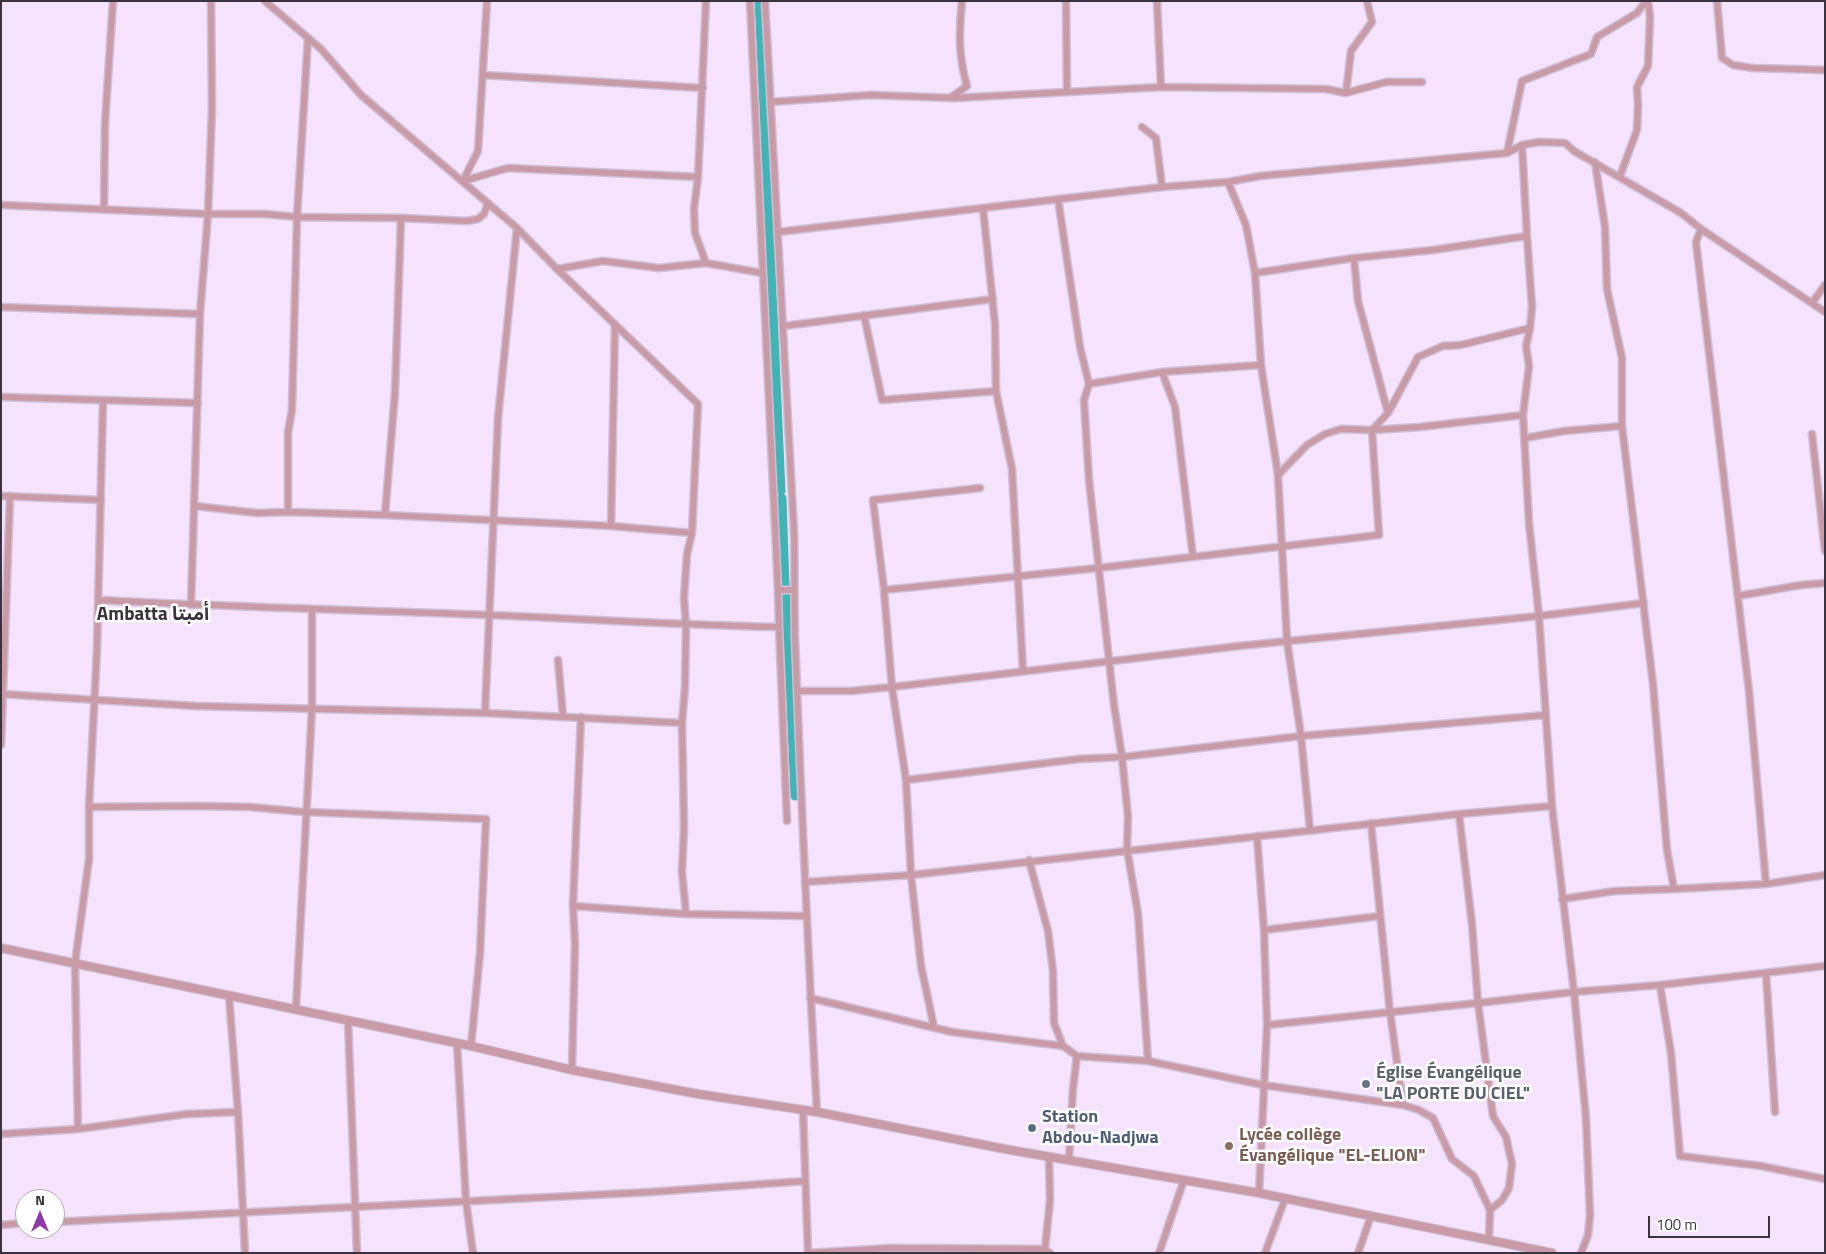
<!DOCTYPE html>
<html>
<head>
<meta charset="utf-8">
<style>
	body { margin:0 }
	#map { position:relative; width:1826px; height:1254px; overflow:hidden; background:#f5e2fd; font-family:"Titillium Web",sans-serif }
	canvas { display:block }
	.frame { position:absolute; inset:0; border:2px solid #3a323c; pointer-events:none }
	.north { position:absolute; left:15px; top:1189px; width:50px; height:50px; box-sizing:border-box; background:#fff; border:1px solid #b0adb1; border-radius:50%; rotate:0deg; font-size:14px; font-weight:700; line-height:20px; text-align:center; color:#3a323c }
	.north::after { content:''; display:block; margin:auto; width:18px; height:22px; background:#9038a5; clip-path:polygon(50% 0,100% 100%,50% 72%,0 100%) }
	.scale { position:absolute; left:1648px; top:1216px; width:122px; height:22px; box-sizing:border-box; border:2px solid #3a323c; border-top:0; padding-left:6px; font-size:15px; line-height:18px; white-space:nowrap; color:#3a323c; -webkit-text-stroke:4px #fff; paint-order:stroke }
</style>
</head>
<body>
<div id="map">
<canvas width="1826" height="1254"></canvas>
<div class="frame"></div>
<div class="north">N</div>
<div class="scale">100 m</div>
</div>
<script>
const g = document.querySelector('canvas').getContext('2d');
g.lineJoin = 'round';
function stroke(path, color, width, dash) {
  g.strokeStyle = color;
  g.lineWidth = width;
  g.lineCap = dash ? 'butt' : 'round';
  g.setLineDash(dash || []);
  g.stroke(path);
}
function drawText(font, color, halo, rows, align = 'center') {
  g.font = font + ' "Titillium Web","Noto Sans Arabic",sans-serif';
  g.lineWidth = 5;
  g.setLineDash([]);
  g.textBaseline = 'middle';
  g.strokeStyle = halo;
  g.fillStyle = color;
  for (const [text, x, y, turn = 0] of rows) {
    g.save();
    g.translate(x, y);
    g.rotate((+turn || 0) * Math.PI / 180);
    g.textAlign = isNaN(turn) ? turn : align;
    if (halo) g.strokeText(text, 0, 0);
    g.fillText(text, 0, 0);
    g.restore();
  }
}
const canal = new Path2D(`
	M 759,1 L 781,491
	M 782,498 L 785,586
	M 786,597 L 795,796`);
const minor = new Path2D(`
	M 265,1 L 321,49 L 361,95 L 517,228 L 557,269 L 698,404 L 692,533 L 687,554 L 684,598 L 686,626 L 685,687 L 682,723 L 684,828 L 682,872 L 686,914
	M 706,1 L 698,177 L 694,209 L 695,233 L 706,263
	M 750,1 L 778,590 L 794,590
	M 765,1 C 775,178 786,355 794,531 C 795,567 794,602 795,638 C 801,796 808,954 817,1112
	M 1066,1 L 1067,92
	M 1157,1 L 1161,87
	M 1717,1 L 1722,58 L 1733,65 L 1753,68 L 1825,70
	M 483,75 L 703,88
	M 1346,93 L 1351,51 L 1372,22 L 1367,1
	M 950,98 L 967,86 C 958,54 959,34 962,1
	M 771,102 L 871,95 L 955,98 L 1161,87 L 1326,89 L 1346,93 L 1386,82 L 1422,82
	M 1142,127 L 1156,138 L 1162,187
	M 1507,153 L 1522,81 L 1591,54 L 1597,37 L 1637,13 L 1646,1
	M 1595,162 L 1605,227 L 1607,289 L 1622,358 L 1622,426 L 1653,684 L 1667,850 L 1674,889 L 1766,884 L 1825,875
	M 1620,176 L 1637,130 L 1638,106 L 1637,87 L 1648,66 L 1650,17 L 1648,1
	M 463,181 L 508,168 L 698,177
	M 463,181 L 478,151 L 487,1
	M 1228,182 L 1246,225 L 1255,273 L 1261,365 L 1278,475 L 1287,641 L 1301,736 L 1310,830
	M 1058,199 L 1080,347 L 1089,384 L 1084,400 L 1089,480 L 1114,705 L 1122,757 L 1128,817 L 1127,849 L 1138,914 L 1148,1061
	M 1,205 L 208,214 L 265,214 L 297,217 L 401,218 L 467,221 L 478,219 L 484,214 L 488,203
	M 104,208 L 105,123 L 113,1
	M 983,208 L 995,324 L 996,391 L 1012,469 L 1023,671
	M 1701,229 L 1825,312
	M 778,232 L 1162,187 L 1228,182 L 1260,176 L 1507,153 L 1522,145 L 1539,142 L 1565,143 L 1574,151 L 1681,213 L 1701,229 L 1696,242 L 1749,691 L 1766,884
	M 1354,258 L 1358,301 L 1388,413
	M 557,269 L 603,261 L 659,268 L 706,263 L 762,273
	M 1255,273 L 1354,258 L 1433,250 L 1527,236 L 1522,145
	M 1812,303 L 1825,285
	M 1,307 L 200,314
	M 864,315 L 882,400 L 996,391
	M 784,326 L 993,299
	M 1530,328 L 1526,346 L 1529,366 L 1523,415 L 1529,523 L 1539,616 L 1552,806
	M 1162,372 L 1175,407 L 1193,557
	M 1089,384 L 1162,372 L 1261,365
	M 1,397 L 198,403
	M 1812,434 L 1825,551
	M 1525,438 L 1564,431 L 1622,426
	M 1278,475 L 1307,445 L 1325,434 L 1341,429 L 1372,430 L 1420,427 L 1523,415
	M 1,496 L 101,500
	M 195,506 L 257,513 L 288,512 L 385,515 L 611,526 L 692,533
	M 288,512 L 288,432 L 292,410 L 297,217 L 308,38
	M 385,515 L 395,392 L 401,218
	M 611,526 L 615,324
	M 884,590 L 1098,568 L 1379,535 L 1372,430 L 1388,413 L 1418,357 L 1443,346 L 1461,345 L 1530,328 L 1532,307 L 1527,236
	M 1738,596 L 1801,585 L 1825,583
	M 99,600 C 228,607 358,610 488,615 C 585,619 682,625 779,627 L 778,590
	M 191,605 L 200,314 L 208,214 L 212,108 L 211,1
	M 779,627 L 787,821
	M 558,660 L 563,716
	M 797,691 L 851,691 L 892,687 L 1239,646 L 1539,616 L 1644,603
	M 1,694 L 195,706 L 485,713 L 682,723
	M 485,713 L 498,418 L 517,228
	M 1,745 L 10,496
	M 906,780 L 1079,759 L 1122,757 L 1301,736 L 1546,715
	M 89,807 L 196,806 L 250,807 L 305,812 L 486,819 L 480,953 L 471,1046
	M 1459,814 L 1472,924 L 1478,1003 L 1574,992 L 1660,985 L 1825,966
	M 1371,823 L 1390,1012 L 1403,1105 L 1419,1110 L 1433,1118 L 1452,1159 L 1474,1176 L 1490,1210
	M 1257,836 L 1264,930 L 1267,1025 L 1259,1193
	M 1029,860 L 1048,931 L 1053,971 L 1054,1023 L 1063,1046
	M 805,882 L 911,875 L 1459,814 L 1552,806 L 1574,992 L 1586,1118 L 1590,1215 L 1588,1235 L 1581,1253
	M 1562,899 L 1615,891 L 1674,889
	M 573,906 L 686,914 L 806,916
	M 1264,930 L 1380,916
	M 1766,973 L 1775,1112
	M 1660,985 L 1671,1053 L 1680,1156 L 1761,1166 L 1825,1179
	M 229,996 L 238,1112 L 245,1253
	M 810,998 L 952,1032 L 1063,1046 L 1077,1056 L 1148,1061 L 1263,1085 L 1403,1105
	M 296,1008 L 312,708 L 312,609
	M 348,1020 L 357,1253
	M 1267,1025 L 1478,1003 L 1493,1116 L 1506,1137 L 1512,1164 L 1509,1188 L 1502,1200 L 1490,1210 L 1489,1239
	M 934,1027 L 921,966 L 911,875 L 906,780 L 892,687 L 884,590 L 873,500 L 980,488
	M 457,1043 L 466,1201 L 473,1253
	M 572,1070 L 575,944 L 573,906 L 581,717
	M 803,1111 L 808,1253 L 891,1248 L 1045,1249 L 1050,1253
	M 78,1129 L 75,963 L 89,859 L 89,807 L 97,649 L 103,401
	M 1,1134 L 78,1129 L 187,1114 L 238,1112
	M 1069,1160 L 1073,1088 L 1077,1056
	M 55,1222 L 651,1192 L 805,1181
	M 1,1225 L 25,1223
	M 1045,1249 L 1050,1200 L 1049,1157
	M 1159,1253 L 1184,1180
	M 1265,1253 L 1285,1199
	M 1358,1253 L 1371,1216`);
const tertiary = new Path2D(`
	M 1,948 L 471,1046 L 572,1070 L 698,1094 L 817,1112 L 1010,1150 L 1259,1193 L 1552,1253`);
const markers = [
	[1366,1084,5,"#6b7280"],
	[1032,1128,5,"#5c6f8a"],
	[1229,1146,5,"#8d6e63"]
];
const worshipNames = [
	["Église Évangélique",1376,1074],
	["\"LA PORTE DU CIEL\"",1376,1095]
];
const serviceNames = [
	["Station",1042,1118],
	["Abdou-Nadjwa",1042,1139]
];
const educationNames = [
	["Lycée collège",1239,1136],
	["Évangélique \"EL-ELION\"",1239,1157]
];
const neighbourhoodNames = [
	["Ambatta أمبتا",153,615]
];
stroke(canal, '#43b4b6', 9);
stroke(minor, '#d0bfd6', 9);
stroke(tertiary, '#d0bfd6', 10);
stroke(minor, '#c89ba7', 6);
stroke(tertiary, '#c89ba7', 8);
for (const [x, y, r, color] of markers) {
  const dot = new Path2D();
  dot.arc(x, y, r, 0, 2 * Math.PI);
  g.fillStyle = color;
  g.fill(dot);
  stroke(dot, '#fff', 2);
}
drawText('bold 18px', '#5b616d', '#fff', worshipNames, 'left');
drawText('bold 18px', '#4e5e75', '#fff', serviceNames, 'left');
drawText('bold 18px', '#785e54', '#fff', educationNames, 'left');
drawText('bold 19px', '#3a323c', '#fff', neighbourhoodNames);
</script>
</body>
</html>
